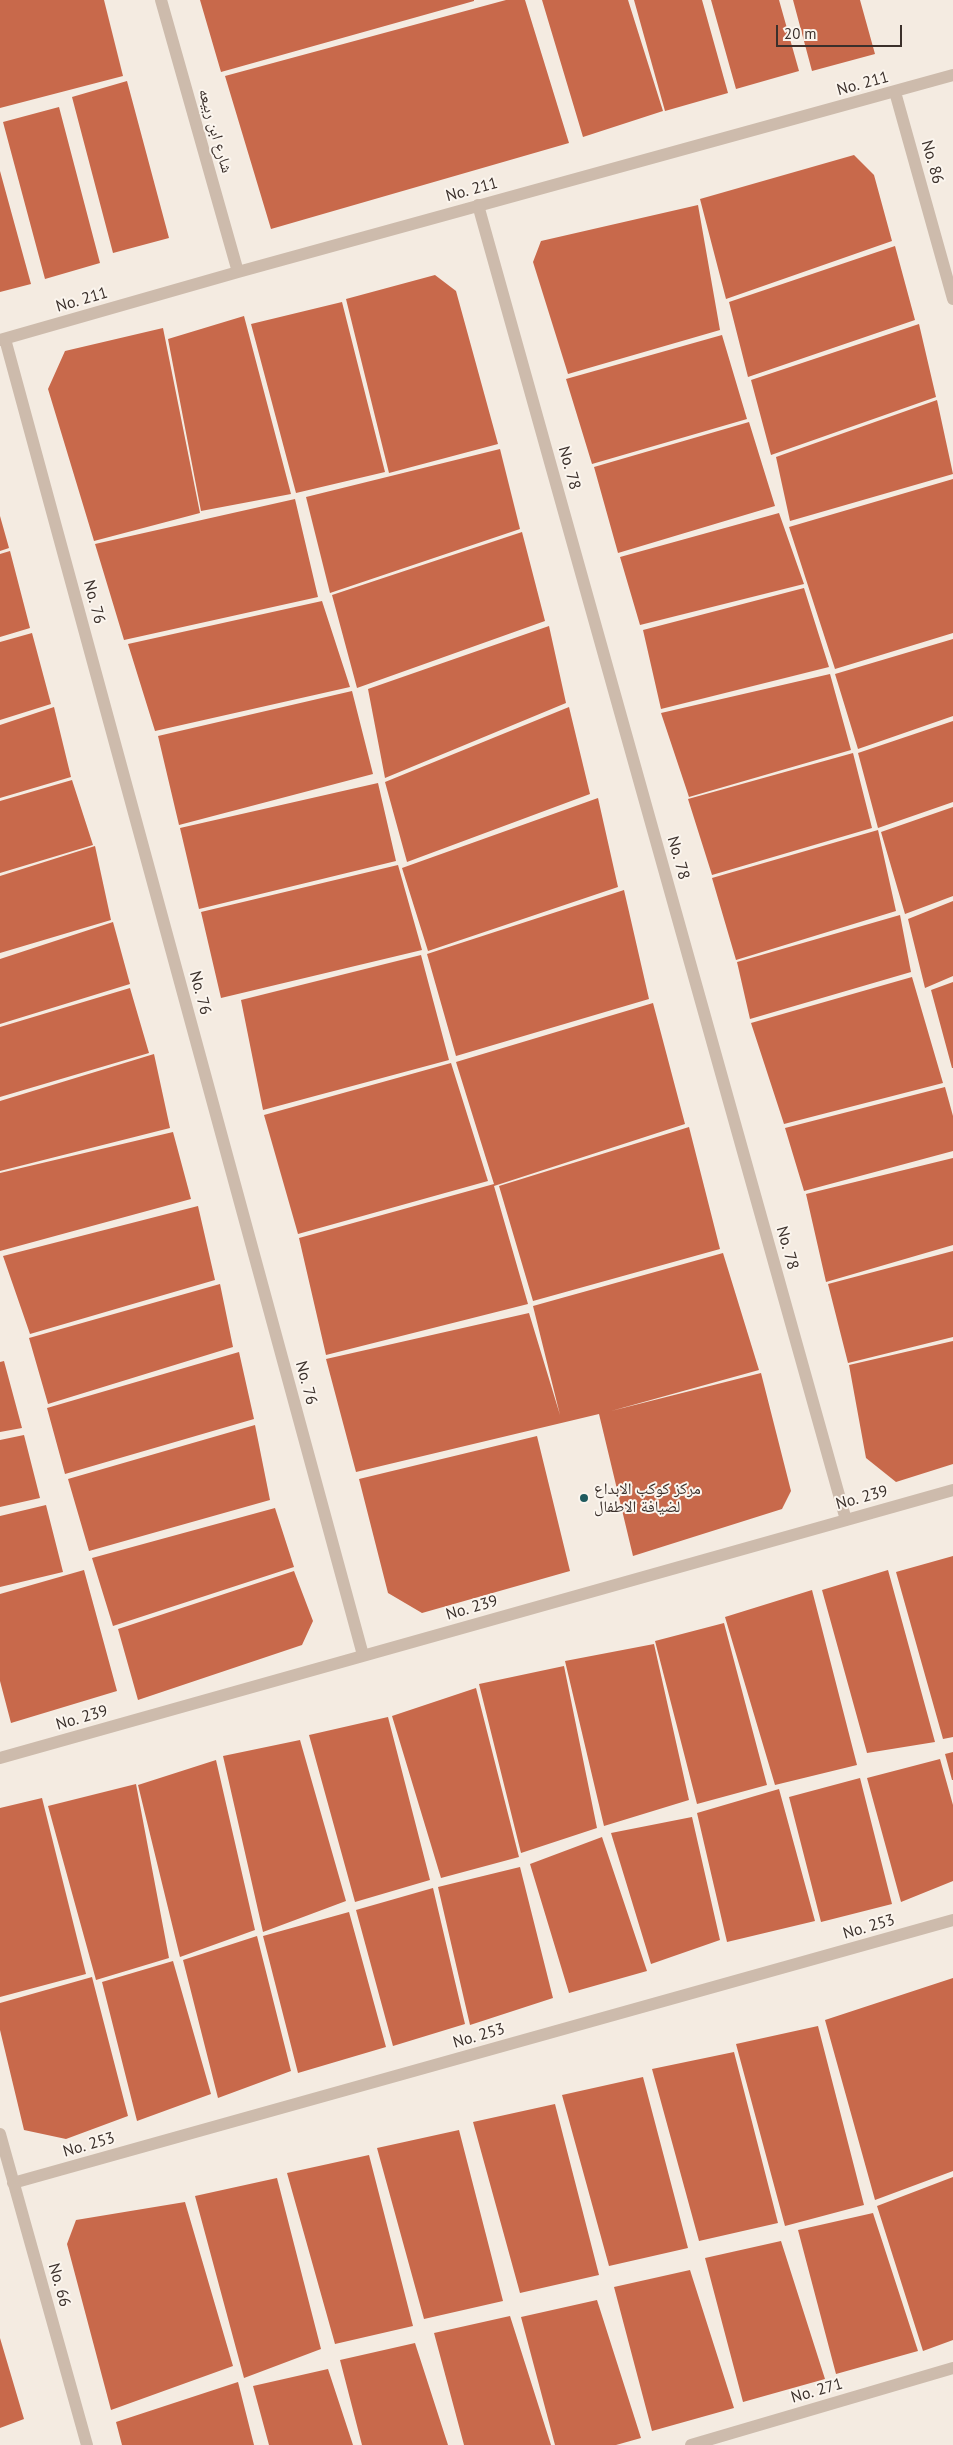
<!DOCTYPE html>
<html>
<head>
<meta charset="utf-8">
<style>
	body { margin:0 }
	#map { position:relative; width:953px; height:2445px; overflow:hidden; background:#f4ebe1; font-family:"PT Sans",sans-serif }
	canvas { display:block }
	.scale { position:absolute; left:776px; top:25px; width:126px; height:22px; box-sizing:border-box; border:2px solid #3b302b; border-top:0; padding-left:6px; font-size:15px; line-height:18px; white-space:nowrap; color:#3b302b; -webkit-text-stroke:4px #fbf5ee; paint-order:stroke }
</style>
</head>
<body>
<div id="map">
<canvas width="953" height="2445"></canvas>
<div class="scale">20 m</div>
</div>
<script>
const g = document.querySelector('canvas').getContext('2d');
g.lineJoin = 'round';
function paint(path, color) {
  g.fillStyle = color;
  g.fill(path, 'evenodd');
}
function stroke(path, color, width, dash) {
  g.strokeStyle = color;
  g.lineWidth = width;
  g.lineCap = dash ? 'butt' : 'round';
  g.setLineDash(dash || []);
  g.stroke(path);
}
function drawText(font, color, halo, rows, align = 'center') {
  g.font = font + ' "PT Sans","Noto Naskh Arabic",sans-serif';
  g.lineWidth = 4;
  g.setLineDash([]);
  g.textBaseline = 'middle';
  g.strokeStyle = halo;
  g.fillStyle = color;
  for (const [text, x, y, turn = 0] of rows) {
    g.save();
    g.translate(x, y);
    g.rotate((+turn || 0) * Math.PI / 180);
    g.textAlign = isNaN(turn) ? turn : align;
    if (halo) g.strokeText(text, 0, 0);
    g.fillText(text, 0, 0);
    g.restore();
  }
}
const building = new Path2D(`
	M 0,0 L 104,0 L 123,76 L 0,108 Z
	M 200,0 L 474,0 L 474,1 L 221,72 Z
	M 506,0 L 525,0 L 569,143 L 271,229 L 225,76 Z
	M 542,0 L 628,0 L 663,111 L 583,137 Z
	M 634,0 L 702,0 L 728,93 L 665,111 Z
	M 711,0 L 779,0 L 799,71 L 736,89 Z
	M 793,0 L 860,0 L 875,54 L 812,71 Z
	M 127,81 L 169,238 L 113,253 L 72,97 Z
	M 59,107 L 100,263 L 45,279 L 3,122 Z
	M 854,155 L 874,175 L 892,241 L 726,299 L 700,199 Z
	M 0,171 L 31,284 L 0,292 Z
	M 698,205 L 720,330 L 568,374 L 533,262 L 541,241 Z
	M 895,246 L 915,320 L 748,377 L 729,302 Z
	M 435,275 L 456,291 L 498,444 L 389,473 L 346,299 Z
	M 342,302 L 385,472 L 296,493 L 251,324 Z
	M 244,316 L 291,494 L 201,511 L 168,339 Z
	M 919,324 L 936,397 L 771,455 L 751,380 Z
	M 163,328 L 200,513 L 94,541 L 48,389 L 65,351 Z
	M 722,335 L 747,419 L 592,464 L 566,379 Z
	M 937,400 L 953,474 L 790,521 L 776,457 Z
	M 749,422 L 775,506 L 618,553 L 594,467 Z
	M 500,449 L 520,529 L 330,593 L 306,497 Z
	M 953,479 L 953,633 L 835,669 L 789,527 Z
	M 295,499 L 318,597 L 124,640 L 95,544 Z
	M 779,513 L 804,584 L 640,625 L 620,557 Z
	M 0,516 L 9,548 L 0,551 Z
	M 522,532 L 545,621 L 357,688 L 332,595 Z
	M 10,551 L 30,628 L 0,637 L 0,554 Z
	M 804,588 L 829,667 L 661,709 L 643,630 Z
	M 322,601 L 350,687 L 155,731 L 128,644 Z
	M 549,626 L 566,703 L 385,778 L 368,689 Z
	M 32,633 L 51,704 L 0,720 L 0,642 Z
	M 953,639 L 953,716 L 858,749 L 835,674 Z
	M 830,674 L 851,750 L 689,797 L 661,713 Z
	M 352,691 L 373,774 L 179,825 L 158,736 Z
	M 54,707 L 71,777 L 0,798 L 0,725 Z
	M 569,707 L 590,794 L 407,862 L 385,782 Z
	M 953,721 L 953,802 L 878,828 L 858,753 Z
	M 853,753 L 872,828 L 712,875 L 688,799 Z
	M 72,780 L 93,845 L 0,873 L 0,801 Z
	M 378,783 L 396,861 L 199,909 L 180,828 Z
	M 598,798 L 618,887 L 428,951 L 402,868 Z
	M 953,807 L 953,896 L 905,914 L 881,832 Z
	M 878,830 L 896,911 L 736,960 L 712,878 Z
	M 95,846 L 111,920 L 0,953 L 0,876 Z
	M 398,865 L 422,950 L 221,998 L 201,912 Z
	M 624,890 L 649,999 L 456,1056 L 427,954 Z
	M 953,901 L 953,976 L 925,988 L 908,919 Z
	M 900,915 L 911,972 L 750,1019 L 737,962 Z
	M 113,922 L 130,984 L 0,1024 L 0,959 Z
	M 421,955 L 449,1060 L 263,1110 L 241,1000 Z
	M 912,977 L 943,1083 L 784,1124 L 751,1023 Z
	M 953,982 L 953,1068 L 952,1068 L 931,990 Z
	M 130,988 L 149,1053 L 0,1097 L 0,1027 Z
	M 653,1003 L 685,1124 L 494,1186 L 528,1304 L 326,1355 L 299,1238 L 494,1184 L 456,1062 Z
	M 154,1054 L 170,1128 L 0,1171 L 0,1101 Z
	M 451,1063 L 488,1181 L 298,1234 L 264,1115 Z
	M 945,1087 L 953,1116 L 953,1151 L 804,1191 L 785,1128 Z
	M 689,1127 L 720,1249 L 533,1301 L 499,1186 Z
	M 173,1132 L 191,1199 L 0,1251 L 0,1173 Z
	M 953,1158 L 953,1245 L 826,1282 L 806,1194 Z
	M 198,1206 L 215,1280 L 30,1334 L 3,1256 Z
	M 953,1251 L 953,1337 L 848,1363 L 828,1284 Z
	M 723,1253 L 759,1370 L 611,1411 L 761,1373 L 791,1491 L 782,1509 L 633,1556 L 599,1414 L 356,1472 L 326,1359 L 529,1313 L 560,1415 L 533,1306 Z
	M 220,1284 L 233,1347 L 48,1404 L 29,1338 Z
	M 953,1341 L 953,1464 L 896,1482 L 866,1458 L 849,1365 Z
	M 239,1352 L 254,1419 L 65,1474 L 47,1408 Z
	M 4,1361 L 22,1428 L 0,1432 L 0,1362 Z
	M 255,1425 L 270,1500 L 89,1551 L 68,1479 Z
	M 24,1435 L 40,1498 L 0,1507 L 0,1440 Z
	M 537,1436 L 570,1571 L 422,1613 L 388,1593 L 359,1479 Z
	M 46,1505 L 63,1572 L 0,1587 L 0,1516 Z
	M 275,1508 L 294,1567 L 113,1626 L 92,1558 Z
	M 953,1556 L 953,1737 L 943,1739 L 896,1572 Z
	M 84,1570 L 117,1691 L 11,1723 L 0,1681 L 0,1594 Z
	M 888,1570 L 935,1742 L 867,1753 L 822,1590 Z
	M 294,1571 L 313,1621 L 302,1645 L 138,1700 L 118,1629 Z
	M 812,1590 L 857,1765 L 775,1785 L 725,1617 Z
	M 724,1623 L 767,1785 L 697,1804 L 655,1641 Z
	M 654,1644 L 689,1800 L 604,1826 L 565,1661 Z
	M 564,1666 L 597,1828 L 521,1853 L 479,1684 Z
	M 476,1688 L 519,1857 L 441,1878 L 392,1716 Z
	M 388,1717 L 430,1880 L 355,1902 L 309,1735 Z
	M 300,1740 L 346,1901 L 263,1932 L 223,1756 Z
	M 953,1752 L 953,1780 L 952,1780 L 945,1754 Z
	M 940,1759 L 953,1805 L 953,1881 L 901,1902 L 867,1778 Z
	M 216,1760 L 255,1930 L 180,1957 L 138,1785 Z
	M 860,1778 L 892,1904 L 821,1922 L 789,1797 Z
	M 136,1784 L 169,1958 L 96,1980 L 48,1806 Z
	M 779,1789 L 815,1921 L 727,1942 L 697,1813 Z
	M 42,1798 L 86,1974 L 0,1997 L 0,1808 Z
	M 692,1817 L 720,1940 L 651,1964 L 611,1833 Z
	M 602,1837 L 647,1971 L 569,1993 L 530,1864 Z
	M 520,1867 L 553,1998 L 470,2025 L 438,1887 Z
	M 433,1888 L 465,2024 L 393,2046 L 356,1910 Z
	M 349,1912 L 386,2047 L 298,2073 L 263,1936 Z
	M 257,1936 L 291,2071 L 218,2098 L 183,1960 Z
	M 173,1961 L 211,2094 L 137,2121 L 102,1982 Z
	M 92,1977 L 128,2116 L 66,2139 L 24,2130 L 0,2030 L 0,2003 Z
	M 953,1978 L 953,2171 L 875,2200 L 825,2020 Z
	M 818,2026 L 864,2205 L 785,2226 L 736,2044 Z
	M 734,2052 L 778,2223 L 699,2241 L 652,2069 Z
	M 643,2077 L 688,2248 L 609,2266 L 562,2095 Z
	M 555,2104 L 599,2275 L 520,2293 L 473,2122 Z
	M 459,2130 L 503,2301 L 424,2319 L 377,2148 Z
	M 369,2155 L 413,2326 L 335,2344 L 287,2173 Z
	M 953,2177 L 953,2340 L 923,2351 L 877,2206 Z
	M 277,2178 L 321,2349 L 244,2378 L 195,2196 Z
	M 185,2202 L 233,2366 L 111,2410 L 67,2244 L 76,2220 Z
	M 873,2213 L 918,2351 L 836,2374 L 798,2230 Z
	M 781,2241 L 825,2379 L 743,2402 L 705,2258 Z
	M 690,2270 L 734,2408 L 652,2431 L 614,2287 Z
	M 597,2300 L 641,2438 L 616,2445 L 555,2445 L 521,2317 Z
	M 510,2316 L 551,2445 L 464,2445 L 434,2333 Z
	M 0,2338 L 24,2419 L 0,2428 Z
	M 415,2343 L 448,2445 L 362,2445 L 340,2360 Z
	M 328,2369 L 353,2445 L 269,2445 L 253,2386 Z
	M 238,2382 L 254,2445 L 122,2445 L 116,2422 Z`);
const street = new Path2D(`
	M 161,0 L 238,272
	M 895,92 L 953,299
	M 478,205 L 846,1520
	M 5,339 L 363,1655
	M 0,340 L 238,272 L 953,75
	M 0,1758 L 953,1490
	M 0,2134 L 87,2445
	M 13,2183 L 953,1920
	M 691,2445 L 953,2368`);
const markers = [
	[584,1498,5,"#1f5a5e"]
];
const streetNames = [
	["No. 211",863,84,-15],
	["شارع ابن ربيعه",215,131,74],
	["No. 86",932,162,74],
	["No. 211",472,190,-15],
	["No. 211",82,300,-16],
	["No. 78",569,468,74],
	["No. 76",94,602,75],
	["No. 78",678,858,74],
	["No. 76",200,993,75],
	["No. 78",787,1248,74],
	["No. 76",306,1383,75],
	["No. 239",862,1498,-15],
	["No. 239",472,1608,-16],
	["No. 239",82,1718,-16],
	["No. 253",869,1927,-16],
	["No. 253",479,2036,-16],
	["No. 253",89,2145,-16],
	["No. 66",59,2285,74],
	["No. 271",817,2391,-16]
];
const poiNames = [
	["مركز كوكب الابداع",594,1489],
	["لضيافة الاطفال",594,1507]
];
paint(building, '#c8694b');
stroke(street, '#cdbbac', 12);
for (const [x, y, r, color] of markers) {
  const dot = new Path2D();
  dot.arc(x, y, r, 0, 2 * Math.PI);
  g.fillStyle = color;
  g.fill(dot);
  stroke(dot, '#fbf5ee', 2);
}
drawText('16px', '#3b302b', '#fbf5ee', streetNames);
drawText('16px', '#3b302b', '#fbf5ee', poiNames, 'left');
</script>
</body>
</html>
